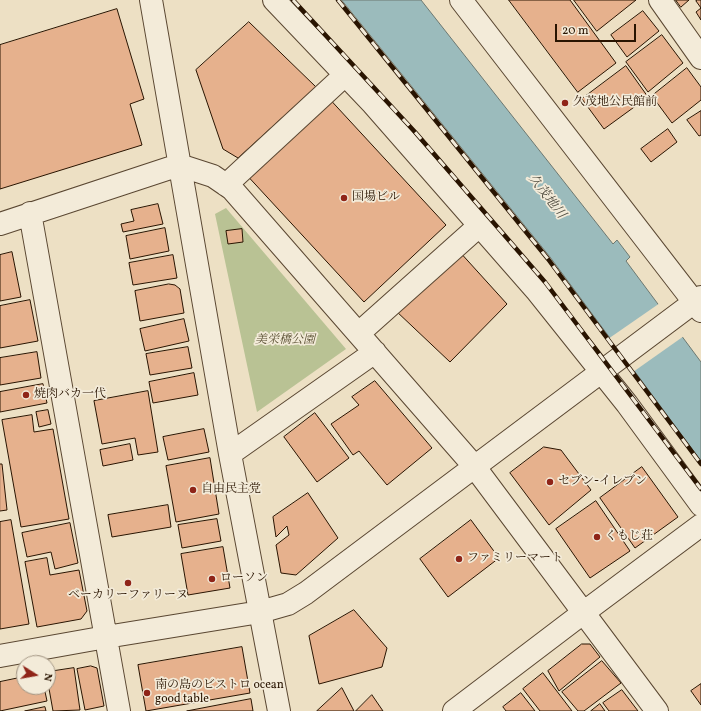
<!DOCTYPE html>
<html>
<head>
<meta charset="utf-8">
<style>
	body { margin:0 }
	#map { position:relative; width:701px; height:711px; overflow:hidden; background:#ede0c4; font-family:Vollkorn,serif }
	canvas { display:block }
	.north { position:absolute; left:16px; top:655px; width:40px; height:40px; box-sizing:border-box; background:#f3ebd9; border:1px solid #a29583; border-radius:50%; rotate:101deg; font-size:11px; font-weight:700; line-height:16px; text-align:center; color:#291401 }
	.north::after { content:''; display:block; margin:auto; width:14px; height:18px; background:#8f2418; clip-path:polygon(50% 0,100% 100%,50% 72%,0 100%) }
	.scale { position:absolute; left:555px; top:24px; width:81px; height:18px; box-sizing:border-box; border:2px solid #291401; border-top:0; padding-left:5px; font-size:12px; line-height:14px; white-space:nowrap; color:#291401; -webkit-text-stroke:3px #f3ebd9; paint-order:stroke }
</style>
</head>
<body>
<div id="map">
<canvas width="701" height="711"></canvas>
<div class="north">N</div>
<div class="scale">20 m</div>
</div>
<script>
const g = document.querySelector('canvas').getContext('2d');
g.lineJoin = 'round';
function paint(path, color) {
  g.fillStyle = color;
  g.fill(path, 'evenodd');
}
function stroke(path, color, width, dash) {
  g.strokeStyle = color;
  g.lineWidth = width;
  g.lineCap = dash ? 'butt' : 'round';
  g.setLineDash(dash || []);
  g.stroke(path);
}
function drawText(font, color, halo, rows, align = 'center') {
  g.font = font + ' Vollkorn,"Noto Serif JP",serif';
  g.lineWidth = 3.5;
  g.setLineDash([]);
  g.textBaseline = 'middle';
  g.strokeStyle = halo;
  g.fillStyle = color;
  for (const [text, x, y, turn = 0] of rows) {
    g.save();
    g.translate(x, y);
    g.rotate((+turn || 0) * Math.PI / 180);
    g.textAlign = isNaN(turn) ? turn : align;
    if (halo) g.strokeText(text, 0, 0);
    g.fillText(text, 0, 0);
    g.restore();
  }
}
const green = new Path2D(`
	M 226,208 L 346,349 L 257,412 L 215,214 Z`);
const water = new Path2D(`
	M 342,0 L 421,0 L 613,244 L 617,240 L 630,257 L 626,261 L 701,362 L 701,461 L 550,257 Z`);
const pier = new Path2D(`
	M 660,303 L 684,336 L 633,372 L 608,339 Z`);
const building = new Path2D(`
	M 509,0 L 570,0 L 616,63 L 578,92 Z
	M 574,0 L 636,0 L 597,31 Z
	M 676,0 L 689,0 L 681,7 Z
	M 698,0 L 701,0 L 701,20 L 696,12 L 701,8 L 696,1 Z
	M 117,9 L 144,99 L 130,104 L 142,145 L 0,189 L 0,45 Z
	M 643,11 L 659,31 L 627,57 L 611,35 Z
	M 249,22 L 316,87 L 238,158 L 223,149 L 196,70 Z
	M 662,35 L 683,63 L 648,92 L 626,62 Z
	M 626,66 L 648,97 L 604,129 L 582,99 Z
	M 687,68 L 701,87 L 701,100 L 672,123 L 652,96 Z
	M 325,94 L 446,225 L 364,302 L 243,171 Z
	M 701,111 L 701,135 L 699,136 L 687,120 Z
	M 668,129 L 677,142 L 651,162 L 641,149 Z
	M 158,204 L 163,224 L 123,232 L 121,224 L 134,221 L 131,210 Z
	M 165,228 L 169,251 L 130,259 L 126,236 Z
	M 242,229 L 243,242 L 228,244 L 226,231 Z
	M 458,250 L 507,304 L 450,362 L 395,310 Z
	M 12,252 L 21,297 L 0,301 L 0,255 Z
	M 173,255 L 177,278 L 133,285 L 129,263 Z
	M 169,284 L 175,285 L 180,289 L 184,313 L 140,321 L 135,291 Z
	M 30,300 L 38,341 L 0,348 L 0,306 Z
	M 184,319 L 189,341 L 145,351 L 140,329 Z
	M 188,347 L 192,368 L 150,375 L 146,354 Z
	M 37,352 L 41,378 L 0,385 L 0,358 Z
	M 194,373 L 198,395 L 153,403 L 149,382 Z
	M 375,381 L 432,448 L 387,485 L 359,451 L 353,455 L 331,424 L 359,405 L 352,397 Z
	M 43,384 L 47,403 L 0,412 L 0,392 Z
	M 148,391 L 158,452 L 138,455 L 135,438 L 102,444 L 94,401 Z
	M 48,410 L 51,424 L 39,427 L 36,412 Z
	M 315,413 L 349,458 L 317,482 L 284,437 Z
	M 32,415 L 34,432 L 53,429 L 69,519 L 21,527 L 2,420 Z
	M 204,429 L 209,452 L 168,460 L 163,437 Z
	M 130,444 L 133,460 L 103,466 L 100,450 Z
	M 544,447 L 561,450 L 591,490 L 549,525 L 510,473 Z
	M 210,458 L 219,514 L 176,522 L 166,466 Z
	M 0,464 L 2,464 L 7,510 L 0,511 Z
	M 642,467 L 678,517 L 635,548 L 600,498 Z
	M 308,493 L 338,538 L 296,575 L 281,573 L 276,545 L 289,535 L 287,526 L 276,537 L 273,517 Z
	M 596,501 L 630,551 L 590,578 L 556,529 Z
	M 168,505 L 171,527 L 112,537 L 108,515 Z
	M 217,519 L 221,541 L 182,548 L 178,525 Z
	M 11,520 L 29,624 L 0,629 L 0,522 Z
	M 471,520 L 499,558 L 448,597 L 420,559 Z
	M 70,523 L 78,563 L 55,569 L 51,552 L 27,557 L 22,533 Z
	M 223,547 L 230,588 L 188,595 L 181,554 Z
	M 47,558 L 50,575 L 79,570 L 87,611 L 81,619 L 37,627 L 25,562 Z
	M 354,610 L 387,648 L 382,667 L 319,684 L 309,636 Z
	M 582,644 L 590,644 L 600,657 L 559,691 L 548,671 Z
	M 242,647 L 250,693 L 146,711 L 138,665 Z
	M 602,661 L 621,683 L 584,711 L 578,711 L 562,692 Z
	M 91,666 L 97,668 L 104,706 L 85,710 L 77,669 Z
	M 74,668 L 80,710 L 53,711 L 48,683 L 48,672 Z
	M 543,673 L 572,711 L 540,711 L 523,689 Z
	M 24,677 L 24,687 L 44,687 L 47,701 L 0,711 L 0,682 Z
	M 701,684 L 701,705 L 691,691 Z
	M 342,688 L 354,711 L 317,711 Z
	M 622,690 L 638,711 L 609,711 L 603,703 Z
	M 521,693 L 535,711 L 506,711 L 503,707 Z
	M 372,695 L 383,711 L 356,711 Z
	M 251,699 L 253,711 L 187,711 Z
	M 600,704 L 605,711 L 591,711 Z
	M 45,707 L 46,711 L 25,711 Z`);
const minor = new Path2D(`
	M 151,0 L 230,454 L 279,711
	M 274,0 L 373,104 L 536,290 L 627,404 L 701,505
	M 461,0 L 701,311
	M 660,0 L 701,58
	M 226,185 L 345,75
	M 30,213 L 119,711
	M 0,224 L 179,165 L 213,176 L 232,189 L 474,466 L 657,711
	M 359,333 L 480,225
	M 230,454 L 375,352
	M 0,656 L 106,637 L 260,612 L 288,604 L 306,593 L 701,297
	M 454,711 L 583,613 L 701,525`);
const rail = new Path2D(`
	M 293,0 L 415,132 L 545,282 L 701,489
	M 338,0 L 548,259 L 701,464`);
const markers = [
	[565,103,4,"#8f2418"],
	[344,198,4,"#8f2418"],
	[26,395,4,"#8f2418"],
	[550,482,4,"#8f2418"],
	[193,490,4,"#8f2418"],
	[597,537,4,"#8f2418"],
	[459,559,4,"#8f2418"],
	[212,579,4,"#8f2418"],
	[128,583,4,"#8f2418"],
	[147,693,4,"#8f2418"]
];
const poiNames = [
	["久茂地公民館前",573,103],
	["国場ビル",352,198],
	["焼肉バカ一代",34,395],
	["セブン-イレブン",558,482],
	["自由民主党",201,490],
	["くもじ荘",605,537],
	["ファミリーマート",467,559],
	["ローソン",220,579],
	["ベーカリーファリーヌ",128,596,"center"],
	["南の島のビストロ ocean",155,686],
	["good table",155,700]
];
const parkNames = [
	["美栄橋公園",285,341]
];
const waterNames = [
	["久茂地川",546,197,52]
];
paint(green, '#b9c294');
paint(water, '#9bbbbc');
stroke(water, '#6d7871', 1);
paint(pier, '#ede0c4');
paint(building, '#e6b18d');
stroke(building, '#291401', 1);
stroke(minor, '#5a4732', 24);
stroke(minor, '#f3ebd9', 22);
stroke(rail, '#291401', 4.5);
stroke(rail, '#f3ebd9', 3, [9]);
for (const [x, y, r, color] of markers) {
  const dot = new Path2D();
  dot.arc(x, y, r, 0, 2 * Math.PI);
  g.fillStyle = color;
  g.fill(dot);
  stroke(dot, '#f3ebd9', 1.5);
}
drawText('12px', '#291401', '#f3ebd9', poiNames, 'left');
drawText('italic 12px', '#5b5134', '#f3ebd9', parkNames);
drawText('italic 13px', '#514e42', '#f3ebd9', waterNames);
</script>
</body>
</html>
